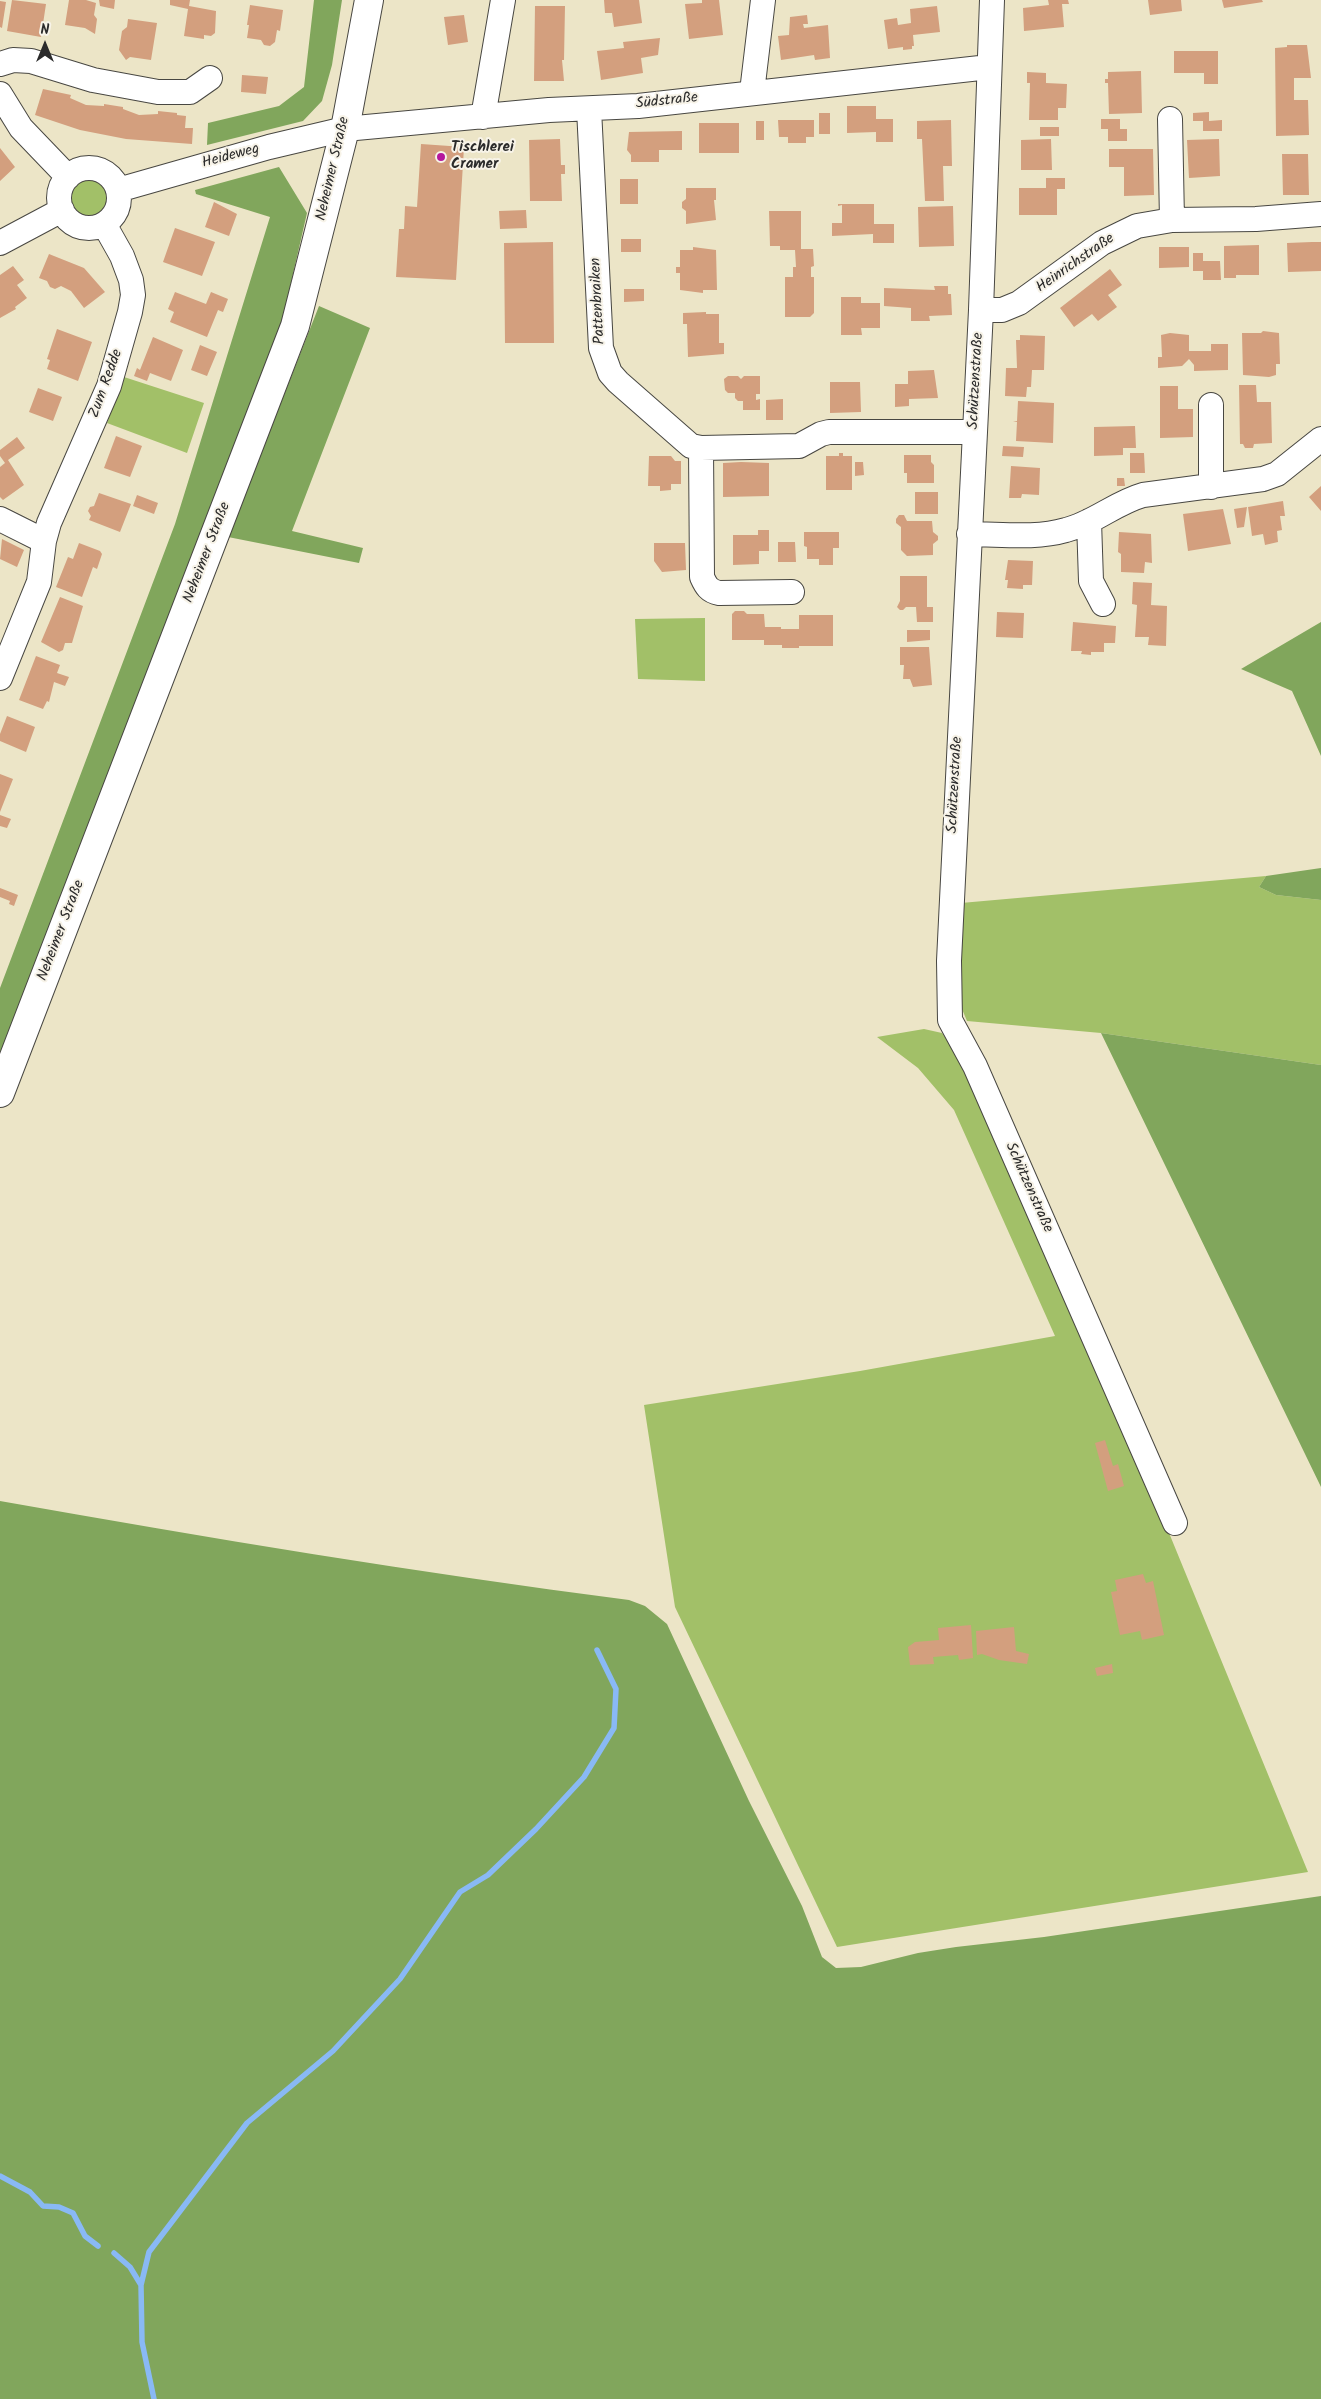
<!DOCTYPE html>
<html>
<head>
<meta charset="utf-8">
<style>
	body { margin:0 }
	#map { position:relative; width:1321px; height:2399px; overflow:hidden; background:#ece5c7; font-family:Kalam,sans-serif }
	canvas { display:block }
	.north { position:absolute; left:20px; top:20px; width:50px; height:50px; -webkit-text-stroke:4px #f7f3e8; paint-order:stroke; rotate:0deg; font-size:14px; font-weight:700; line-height:20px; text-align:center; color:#2b2b2b }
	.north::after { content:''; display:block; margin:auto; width:18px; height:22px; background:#2b2b2b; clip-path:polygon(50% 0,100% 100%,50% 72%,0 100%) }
</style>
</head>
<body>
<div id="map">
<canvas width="1321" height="2399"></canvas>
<div class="north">N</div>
</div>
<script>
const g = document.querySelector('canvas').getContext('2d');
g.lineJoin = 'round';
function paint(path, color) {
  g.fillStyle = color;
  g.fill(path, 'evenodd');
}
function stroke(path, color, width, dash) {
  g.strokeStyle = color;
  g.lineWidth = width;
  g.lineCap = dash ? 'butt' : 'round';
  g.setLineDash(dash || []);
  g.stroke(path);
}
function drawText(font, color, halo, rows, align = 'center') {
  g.font = font + ' Kalam,sans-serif';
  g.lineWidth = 4;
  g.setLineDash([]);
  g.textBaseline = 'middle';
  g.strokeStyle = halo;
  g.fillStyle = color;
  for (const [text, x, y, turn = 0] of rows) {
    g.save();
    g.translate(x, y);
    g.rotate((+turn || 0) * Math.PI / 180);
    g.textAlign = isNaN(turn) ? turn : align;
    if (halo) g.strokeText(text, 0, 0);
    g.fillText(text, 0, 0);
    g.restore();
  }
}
const green = new Path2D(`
	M69 198a20 20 0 1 1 40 0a20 20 0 1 1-40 0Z
	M 124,377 L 204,403 L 187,453 L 107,423 Z
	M 705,618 L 705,681 L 638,679 L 635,619 Z
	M 1266,876 L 1259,887 L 1276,895 L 1321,900 L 1321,1065 L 1101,1033 L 967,1021 L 957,997 L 961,903 Z
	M 924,1029 L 942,1033 L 960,1059 L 1167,1528 L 1308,1872 L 837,1947 L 675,1607 L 644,1405 L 860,1371 L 1055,1336 L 954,1110 L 918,1068 L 877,1037 Z`);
const forest = new Path2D(`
	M 314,0 L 342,0 L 332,65 L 322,101 L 303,121 L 207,145 L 208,123 L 279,106 L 304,87 Z
	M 279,167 L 307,213 L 279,335 L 0,1069 L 0,988 L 175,524 L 270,217 L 196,194 L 195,190 Z
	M 319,306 L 370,328 L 292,531 L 363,548 L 359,563 L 228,537 Z
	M 1321,622 L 1321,756 L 1292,691 L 1241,669 Z
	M 1321,868 L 1321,900 L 1276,895 L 1259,887 L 1266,876 Z
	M 1101,1033 L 1321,1065 L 1321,1487 Z
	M 0,1501 C 209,1538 418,1573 629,1600 L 645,1606 L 667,1624 L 749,1801 L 802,1906 L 822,1957 L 836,1968 L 861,1967 L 918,1953 L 956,1947 L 1044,1937 L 1321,1896 L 1321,2399 L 0,2399 Z`);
const stream = new Path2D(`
	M 0,2176 L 30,2192 L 43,2206 L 59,2207 L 73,2213 L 85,2236 L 98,2246
	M 114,2253 L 130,2267 L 141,2285 L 142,2342 L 154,2399
	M 141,2285 L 149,2252 L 247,2123 L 333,2051 L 400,1979 L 460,1892 L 488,1875 L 536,1829 L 584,1777 L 614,1728 L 616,1689 L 597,1650`);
const building = new Path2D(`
	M 12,0 L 46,4 L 41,37 L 7,31 Z
	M 69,0 L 86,0 L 96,3 L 94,15 L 97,19 L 95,34 L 85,28 L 65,25 Z
	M 99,0 L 115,0 L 114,9 L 100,6 Z
	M 170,0 L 190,0 L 189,6 L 216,11 L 215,33 L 211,36 L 204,35 L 204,39 L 184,36 L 188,9 L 170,5 Z
	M 604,0 L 639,0 L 642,23 L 614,27 L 612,13 L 605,13 Z
	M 702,0 L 719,0 L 723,35 L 689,39 L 685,4 L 702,3 Z
	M 1048,0 L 1068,0 L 1069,4 L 1062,4 L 1064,27 L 1024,31 L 1023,8 L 1049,5 Z
	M 1148,0 L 1181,0 L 1182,11 L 1150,15 Z
	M 1222,0 L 1262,0 L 1263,2 L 1224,8 Z
	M 0,1 L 6,2 L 2,28 L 0,27 Z
	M 250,5 L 283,10 L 280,31 L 277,30 L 275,42 L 270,46 L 264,45 L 261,40 L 247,38 L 249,25 L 247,25 Z
	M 535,6 L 565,6 L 564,60 L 562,60 L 564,81 L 534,81 Z
	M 937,6 L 940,32 L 913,35 L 914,46 L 912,46 L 912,49 L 903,50 L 903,47 L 888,49 L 884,20 L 897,18 L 898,25 L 911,23 L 910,9 Z
	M 464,15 L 468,42 L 448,45 L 444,17 Z
	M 807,15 L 808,24 L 803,24 L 804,28 L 828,25 L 830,58 L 815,60 L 814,55 L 781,60 L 778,36 L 789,35 L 790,17 Z
	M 128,19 L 157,23 L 151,60 L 130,57 L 126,60 L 119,50 L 122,31 L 127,27 Z
	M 660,38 L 658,55 L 641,58 L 643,73 L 601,80 L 597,51 L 624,48 L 623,42 Z
	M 1287,45 L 1307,45 L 1311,78 L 1294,78 L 1294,100 L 1308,100 L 1309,135 L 1276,136 L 1275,48 L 1287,47 Z
	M 1174,51 L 1218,51 L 1218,84 L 1204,84 L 1204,73 L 1174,73 Z
	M 1141,71 L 1142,113 L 1109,114 L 1108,83 L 1105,83 L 1105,79 L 1108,79 L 1108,72 Z
	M 1027,72 L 1046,73 L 1046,83 L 1067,84 L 1066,108 L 1058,108 L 1058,120 L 1029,120 L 1030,83 L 1027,83 Z
	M 242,75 L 268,77 L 266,94 L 241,92 Z
	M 43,89 L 71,95 L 70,98 L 86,105 L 104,106 L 104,104 L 123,107 L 123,109 L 139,115 L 158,114 L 158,111 L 177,113 L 177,115 L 186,116 L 185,128 L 193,128 L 192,144 L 126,139 L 80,130 L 35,115 Z
	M 847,106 L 876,106 L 876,119 L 893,119 L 893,142 L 876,142 L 876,132 L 847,133 Z
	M 1209,112 L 1209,121 L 1222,120 L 1222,131 L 1203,131 L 1203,121 L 1193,121 L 1193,113 Z
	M 819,113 L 830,113 L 830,134 L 819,134 Z
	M 1101,119 L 1120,119 L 1120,129 L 1127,129 L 1127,141 L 1108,141 L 1108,129 L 1101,129 Z
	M 778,120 L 814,120 L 814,137 L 806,137 L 806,143 L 788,143 L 788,137 L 779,137 Z
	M 951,120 L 952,166 L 943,166 L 944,201 L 925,201 L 922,139 L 917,139 L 917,121 Z
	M 756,121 L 764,121 L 764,140 L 756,140 Z
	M 699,123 L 739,123 L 739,153 L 699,153 Z
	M 1040,127 L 1059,127 L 1059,136 L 1040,136 Z
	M 682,131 L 682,150 L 659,150 L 659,162 L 631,162 L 631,155 L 627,150 L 629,132 Z
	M 560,139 L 561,165 L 565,165 L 565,174 L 561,174 L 562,201 L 530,201 L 529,140 Z
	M 1051,139 L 1052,170 L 1021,170 L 1021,140 Z
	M 1219,139 L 1220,176 L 1189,178 L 1187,140 Z
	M 421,144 L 464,147 L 456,280 L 396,277 L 399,229 L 404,229 L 405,206 L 417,207 Z
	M 0,148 L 15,167 L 0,181 Z
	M 1109,149 L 1153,149 L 1154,195 L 1124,196 L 1124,167 L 1109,167 Z
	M 1282,154 L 1308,154 L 1309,195 L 1283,195 Z
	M 1046,178 L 1065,178 L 1065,189 L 1057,189 L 1057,215 L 1019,215 L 1019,188 L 1046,188 Z
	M 620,179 L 638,179 L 638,204 L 620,204 Z
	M 686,188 L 716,188 L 716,200 L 714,200 L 716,220 L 686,224 L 686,211 L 682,208 L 682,202 L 686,199 Z
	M 214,202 L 237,214 L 229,236 L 205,227 Z
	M 838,204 L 874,204 L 874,224 L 894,224 L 894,243 L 873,243 L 873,234 L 832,236 L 832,223 L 842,223 L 842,205 L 838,206 Z
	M 953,206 L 954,246 L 919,247 L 918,207 Z
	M 526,210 L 527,228 L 500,229 L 499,211 Z
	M 769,211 L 801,211 L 801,249 L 813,249 L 814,266 L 811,267 L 811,277 L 814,277 L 814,313 L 810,317 L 785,317 L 785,277 L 793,277 L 793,267 L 796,267 L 795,250 L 780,250 L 780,246 L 770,246 Z
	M 175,228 L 215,242 L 202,276 L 163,262 Z
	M 621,239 L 641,239 L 641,252 L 621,252 Z
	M 553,242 L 554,343 L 505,343 L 504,243 Z
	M 1312,242 L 1321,242 L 1321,271 L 1288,272 L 1287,243 Z
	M 1259,245 L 1259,275 L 1236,275 L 1236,278 L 1224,278 L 1224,246 Z
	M 693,247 L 716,250 L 717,290 L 703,290 L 703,293 L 680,290 L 680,273 L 676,273 L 676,267 L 680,267 L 680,250 L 693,250 Z
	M 1159,247 L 1189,247 L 1189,267 L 1159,268 Z
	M 1193,253 L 1203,253 L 1203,261 L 1220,261 L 1221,280 L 1203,280 L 1203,271 L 1193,271 Z
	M 49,254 L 84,268 L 105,292 L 84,308 L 71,291 L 61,286 L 55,289 L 50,287 L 47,281 L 39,278 Z
	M 13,266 L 24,280 L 17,285 L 27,298 L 15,307 L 16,309 L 0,318 L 0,275 Z
	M 1110,269 L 1122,285 L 1108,295 L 1117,307 L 1098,321 L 1092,314 L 1074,327 L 1060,308 Z
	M 934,286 L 948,286 L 948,294 L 951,294 L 952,315 L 929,316 L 930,321 L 911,321 L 911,308 L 884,306 L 884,288 L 935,290 Z
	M 624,289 L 644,289 L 644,301 L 624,302 Z
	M 175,292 L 206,304 L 211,292 L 228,299 L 223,312 L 218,310 L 207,337 L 170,322 L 174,312 L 168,309 Z
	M 841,297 L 861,297 L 861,303 L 880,303 L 880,328 L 861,328 L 862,335 L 841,335 Z
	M 706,312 L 706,314 L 719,314 L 719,343 L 724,343 L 724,354 L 688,357 L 687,324 L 683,324 L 683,313 Z
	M 57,329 L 92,342 L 78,381 L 47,369 L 50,360 L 47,359 Z
	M 1263,331 L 1279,333 L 1280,364 L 1276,364 L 1276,375 L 1269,377 L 1243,375 L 1242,333 L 1261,333 Z
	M 1170,333 L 1189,335 L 1189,351 L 1211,351 L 1211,344 L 1228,344 L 1228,370 L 1194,371 L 1194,365 L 1189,359 L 1182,366 L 1158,368 L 1158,357 L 1162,357 L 1161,335 Z
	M 1020,335 L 1045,336 L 1044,370 L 1032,370 L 1031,387 L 1027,387 L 1026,397 L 1005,396 L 1006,368 L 1017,368 L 1016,340 L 1020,340 Z
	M 153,337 L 183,350 L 171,381 L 150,373 L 147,381 L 134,376 L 137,368 L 140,370 Z
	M 200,345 L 217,352 L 207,376 L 191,370 Z
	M 934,370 L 938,398 L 909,399 L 909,406 L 895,407 L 895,384 L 908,384 L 908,371 Z
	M 728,376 L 738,376 L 741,379 L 744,376 L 760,376 L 760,394 L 756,394 L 756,400 L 760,399 L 760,410 L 743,410 L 743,401 L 738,401 L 735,398 L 735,393 L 728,393 L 725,390 L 724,379 Z
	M 830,382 L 860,382 L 861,412 L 830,413 Z
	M 1239,385 L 1256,385 L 1257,402 L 1271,402 L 1272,443 L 1254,444 L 1253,448 L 1245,448 L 1243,444 L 1240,444 Z
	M 1160,386 L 1178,386 L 1178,409 L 1193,409 L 1193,437 L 1160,438 Z
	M 38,388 L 62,397 L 53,421 L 29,412 Z
	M 783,399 L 783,420 L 766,420 L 766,400 Z
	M 1018,401 L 1054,403 L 1053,443 L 1016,441 L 1017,422 L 1013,421 L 1017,421 Z
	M 1135,426 L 1136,448 L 1123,448 L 1123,455 L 1094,456 L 1094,427 Z
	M 116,436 L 142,446 L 130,477 L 104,468 Z
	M 17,437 L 25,448 L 8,460 L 24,485 L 3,500 L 0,497 L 0,467 L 5,463 L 0,456 L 0,450 Z
	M 1003,446 L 1024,447 L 1023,457 L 1002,456 Z
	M 839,453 L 843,453 L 843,456 L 852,456 L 852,490 L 826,490 L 826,456 L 839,456 Z
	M 1130,453 L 1144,453 L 1145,473 L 1130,473 Z
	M 904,455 L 931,455 L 931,462 L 934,465 L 934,483 L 907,483 L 907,473 L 904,473 Z
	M 649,456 L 671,456 L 675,461 L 681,461 L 681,484 L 671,484 L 671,490 L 660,491 L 660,486 L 648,486 Z
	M 741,462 L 769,463 L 769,496 L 723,497 L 723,463 Z
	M 855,462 L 863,462 L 864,475 L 855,476 Z
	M 1011,466 L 1040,468 L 1039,495 L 1022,494 L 1021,498 L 1009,498 Z
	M 1117,478 L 1124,478 L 1125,486 L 1117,486 Z
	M 1321,486 L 1321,511 L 1309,497 Z
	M 915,492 L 938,492 L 938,514 L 915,514 Z
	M 99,493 L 131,504 L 120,532 L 89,520 L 91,516 L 88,511 L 90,507 L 94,506 Z
	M 137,495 L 158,503 L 154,514 L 133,506 Z
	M 1283,501 L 1285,516 L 1280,516 L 1282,530 L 1277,531 L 1278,542 L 1265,545 L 1263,534 L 1252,536 L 1248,507 Z
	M 1247,507 L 1244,527 L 1237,528 L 1234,509 Z
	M 1223,509 L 1231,544 L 1188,551 L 1183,514 Z
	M 899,515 L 904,515 L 907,521 L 932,521 L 933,532 L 938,536 L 938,540 L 933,544 L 933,555 L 907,556 L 901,550 L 901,527 L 896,523 L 896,519 Z
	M 758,530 L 769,530 L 769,551 L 759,551 L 759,564 L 733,565 L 733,535 L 758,535 Z
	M 804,532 L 839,532 L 839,548 L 833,548 L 833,565 L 819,565 L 819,559 L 807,559 L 807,547 L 804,546 Z
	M 1119,532 L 1151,534 L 1152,563 L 1145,562 L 1144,573 L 1121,572 L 1121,554 L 1118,552 Z
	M 2,539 L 24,550 L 17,567 L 0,559 Z
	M 778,542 L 795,542 L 796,562 L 778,562 Z
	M 79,543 L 100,551 L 102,554 L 97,569 L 93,567 L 82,597 L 56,587 L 68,557 L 73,559 Z
	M 654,543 L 685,543 L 686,570 L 662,572 L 654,561 Z
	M 1008,560 L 1033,561 L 1032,585 L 1023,585 L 1023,589 L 1007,588 L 1008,580 L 1005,580 Z
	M 900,576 L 927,576 L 927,607 L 933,607 L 933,622 L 917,622 L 916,607 L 906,607 L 903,610 L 900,610 L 897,607 L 900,601 Z
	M 1133,582 L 1152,583 L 1151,605 L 1167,606 L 1166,646 L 1148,645 L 1149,637 L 1135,637 L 1137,605 L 1132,604 Z
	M 60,597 L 83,606 L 72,643 L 65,643 L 63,650 L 59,652 L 41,642 Z
	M 735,611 L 744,611 L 747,614 L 764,614 L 765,627 L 781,627 L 781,629 L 799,629 L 799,615 L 833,615 L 833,646 L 799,646 L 799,648 L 782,648 L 782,645 L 764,645 L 764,640 L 732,640 L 732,614 Z
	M 997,612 L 1024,613 L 1023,638 L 996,637 Z
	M 1073,622 L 1116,626 L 1115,643 L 1104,643 L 1104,652 L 1091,652 L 1091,655 L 1081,654 L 1082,651 L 1071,651 Z
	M 907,630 L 930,630 L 930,640 L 907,642 Z
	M 900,647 L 929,647 L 932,685 L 913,687 L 910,679 L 903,679 L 904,665 L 900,665 Z
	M 36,656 L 60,665 L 57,673 L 69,677 L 65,686 L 54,682 L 49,702 L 47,701 L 43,709 L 19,700 Z
	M 7,716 L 35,727 L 26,752 L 0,741 L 0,734 Z
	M 0,774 L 13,779 L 0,812 Z
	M 0,815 L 11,819 L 7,828 L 0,826 Z
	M 0,888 L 18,895 L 14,906 L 9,904 L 10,901 L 0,897 Z
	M 1105,1440 L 1113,1466 L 1118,1464 L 1124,1486 L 1108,1491 L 1095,1443 Z
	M 1143,1574 L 1146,1583 L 1153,1581 L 1164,1635 L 1142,1640 L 1140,1631 L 1120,1635 L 1111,1592 L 1117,1591 L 1115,1580 Z
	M 971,1625 L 973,1658 L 959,1660 L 958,1655 L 933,1657 L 934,1664 L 910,1665 L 908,1647 L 915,1642 L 939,1640 L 938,1628 Z
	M 1014,1627 L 1016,1651 L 1029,1654 L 1027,1664 L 999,1660 L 982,1654 L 977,1655 L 976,1631 Z
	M 1112,1664 L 1113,1673 L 1097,1676 L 1095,1668 Z`);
const minor = new Path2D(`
	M 992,0 L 981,310 L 949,961 L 950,1020 L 975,1066 L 1175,1523
	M 0,64 L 13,60 L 31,61 L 93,80 L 158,92 L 190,92 L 210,78
	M 752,92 L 763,0
	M 0,94 L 21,128 L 68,177
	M 589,109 L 601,348 L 610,373 L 618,382 L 691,446 L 701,448 L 799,446 L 821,434 L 829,432 L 975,432
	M 483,117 L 503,0
	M 1170,119 L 1172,220
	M59 198a30 30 0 1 1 60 0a30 30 0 1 1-60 0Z
	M 118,190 L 269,147 L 345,129 L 549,110 L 638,106 L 989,67
	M 0,243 L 62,210
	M 981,310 L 1002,310 L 1019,303 L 1102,243 L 1137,226 L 1172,220 L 1256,219 L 1321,214
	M 1211,405 L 1211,487
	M 701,448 L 702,577 C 706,586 709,591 719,593 L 792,592
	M 0,519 L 44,541
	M 1089,521 L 1091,581 L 1103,604
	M 969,534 C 1001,534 1035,539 1066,530 C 1094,523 1115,503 1143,495 L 1263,479 L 1277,474 L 1321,439
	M 0,678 L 39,582 L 44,541 L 49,523 L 109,386 L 130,312 L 133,295 L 131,280 L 122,256 L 104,224`);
const major = new Path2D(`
	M 0,1093 L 295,326 L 345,129 L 369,0`);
const markers = [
	[441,157,5,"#b5179e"]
];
const streetNames = [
	["Südstraße",667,102,-6],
	["Heideweg",231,157,-15],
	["Neheimer Straße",334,169,-77],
	["Heinrichstraße",1076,264,-35],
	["Pattenbraiken",599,301,-93],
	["Schützenstraße",977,381,-87],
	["Zum Redde",107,384,-70],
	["Neheimer Straße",208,553,-69],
	["Schützenstraße",956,785,-87],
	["Neheimer Straße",62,931,-69],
	["Schützenstraße",1028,1188,66]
];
const poiNames = [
	["Tischlerei",451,148],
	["Cramer",451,165]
];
paint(green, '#a2c068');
paint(forest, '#81a65c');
stroke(stream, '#89b9f5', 5.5);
paint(building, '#d39f7e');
stroke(minor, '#484742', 26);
stroke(major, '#484742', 30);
stroke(minor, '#fff', 24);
stroke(major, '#fff', 28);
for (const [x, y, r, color] of markers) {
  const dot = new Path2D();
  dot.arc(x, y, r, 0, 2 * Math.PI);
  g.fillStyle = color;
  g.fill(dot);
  stroke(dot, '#f7f3e8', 2);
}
drawText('15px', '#2b2b2b', '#f7f3e8', streetNames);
drawText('bold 15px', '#2b2b2b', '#f7f3e8', poiNames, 'left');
</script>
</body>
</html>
